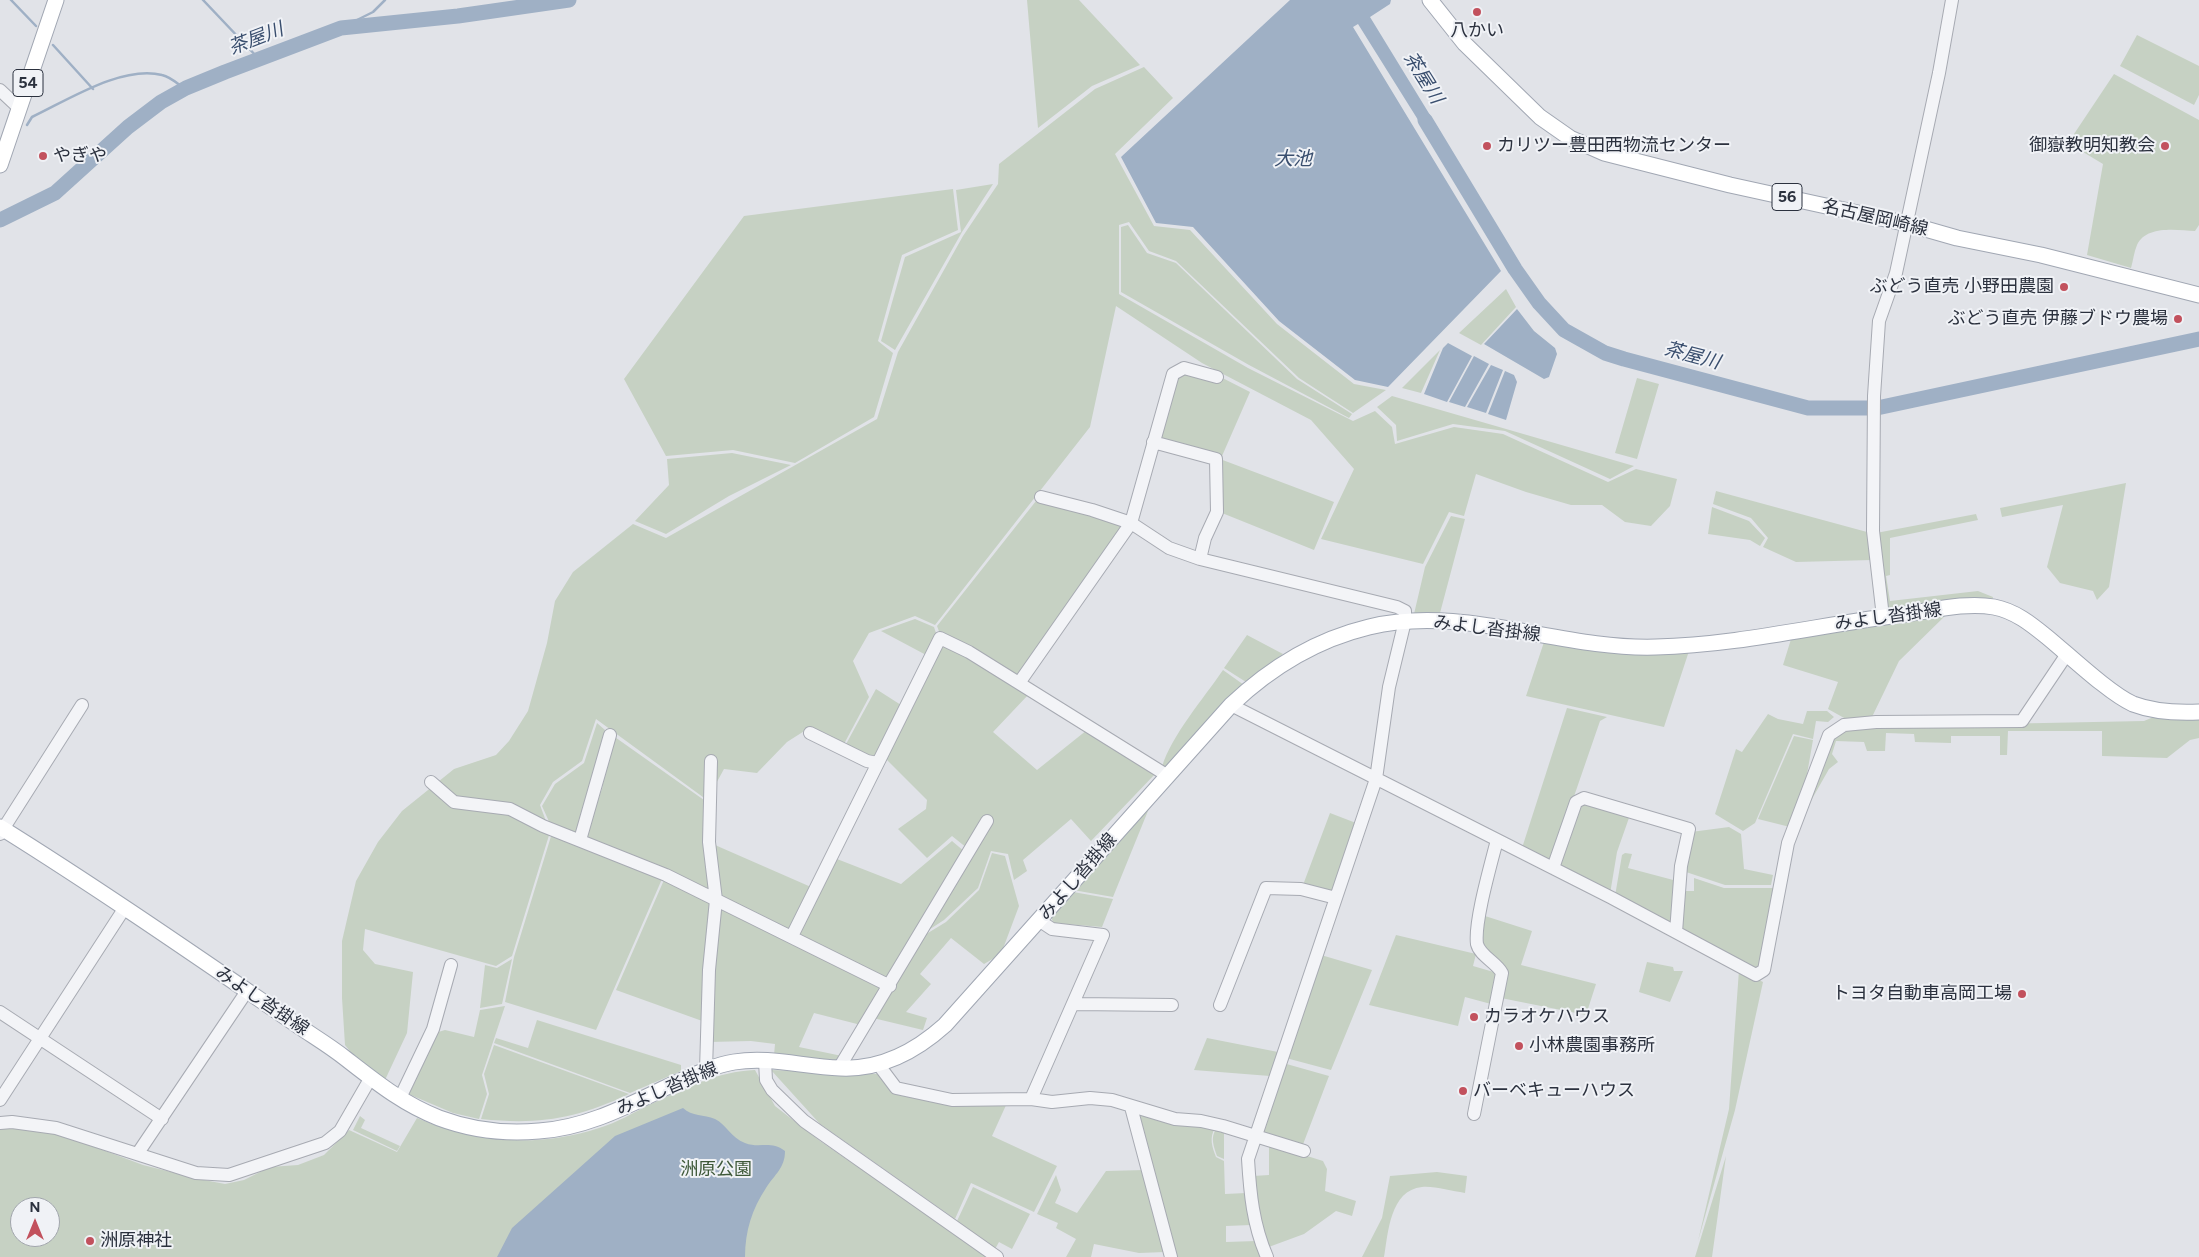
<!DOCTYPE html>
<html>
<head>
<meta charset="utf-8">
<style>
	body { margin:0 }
	#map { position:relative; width:2199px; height:1257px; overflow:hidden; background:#e1e3e8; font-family:Figtree,sans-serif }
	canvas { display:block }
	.north { position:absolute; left:10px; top:1197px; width:50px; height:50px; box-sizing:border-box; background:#f0f2f6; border:1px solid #a1a5ac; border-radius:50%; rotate:0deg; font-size:14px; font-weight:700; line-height:20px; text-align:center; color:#2b313e }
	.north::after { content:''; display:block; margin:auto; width:18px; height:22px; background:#c2515d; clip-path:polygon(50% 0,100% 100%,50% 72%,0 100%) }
</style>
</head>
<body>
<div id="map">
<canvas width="2199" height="1257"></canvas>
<div class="north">N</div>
</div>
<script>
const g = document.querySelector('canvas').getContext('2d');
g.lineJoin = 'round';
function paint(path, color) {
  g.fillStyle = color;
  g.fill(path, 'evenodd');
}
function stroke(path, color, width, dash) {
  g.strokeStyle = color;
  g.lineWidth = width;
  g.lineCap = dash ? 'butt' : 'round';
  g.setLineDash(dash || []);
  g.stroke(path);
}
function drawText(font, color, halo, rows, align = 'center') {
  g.font = font + ' Figtree,"Noto Sans JP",sans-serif';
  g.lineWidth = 4;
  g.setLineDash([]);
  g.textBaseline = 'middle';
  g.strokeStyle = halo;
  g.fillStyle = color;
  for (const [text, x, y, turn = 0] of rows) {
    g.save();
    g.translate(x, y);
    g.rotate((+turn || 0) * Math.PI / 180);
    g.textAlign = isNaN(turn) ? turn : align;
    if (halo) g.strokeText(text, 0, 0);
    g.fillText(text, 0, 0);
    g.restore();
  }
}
const green = new Path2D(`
	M 1027,0 L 1079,0 L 1140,65 L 1092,86 L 1038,128 Z
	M 2137,35 L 2199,66 L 2199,95 L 2194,105 L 2120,66 Z
	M 1144,67 L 1173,98 L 1115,154 L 1154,226 L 1190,230 L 1277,324 L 1354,384 L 1386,390 L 1353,413 L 1299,378 L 1176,261 L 1149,251 L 1129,222 L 1119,225 L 1119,294 L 1248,368 L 1353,421 L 1375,411 L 1392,427 L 1395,444 L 1454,427 L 1503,434 L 1608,482 L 1636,469 L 1677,479 L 1670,506 L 1651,526 L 1625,522 L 1602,505 L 1571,505 L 1526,492 L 1476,474 L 1464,516 L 1449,512 L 1423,564 L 1321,539 L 1354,469 L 1311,420 L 1202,363 L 1116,306 L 1090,427 L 935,625 L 915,616 L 869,633 L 853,661 L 869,697 L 844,744 L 827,734 L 809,728 L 787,742 L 757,773 L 724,769 L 707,800 L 596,719 L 582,761 L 553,782 L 540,805 L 550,832 L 512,956 L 496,966 L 365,929 L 363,950 L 375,964 L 413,972 L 407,1033 L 385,1080 L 356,1059 L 345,1045 L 342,998 L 342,941 L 356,881 L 378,842 L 402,811 L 454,769 L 496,755 L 509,741 L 528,711 L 547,643 L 555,601 L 573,572 L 633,524 L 666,538 L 877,419 L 898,352 L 963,236 L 998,184 L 999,164 L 1095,89 Z
	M 2114,74 L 2199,120 L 2199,225 L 2195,231 C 2177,230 2146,225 2137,245 C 2134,252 2133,261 2131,268 L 2087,255 L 2103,164 L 2068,143 Z
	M 993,184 L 962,232 L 895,350 L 881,341 L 905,257 L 961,232 L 956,190 Z
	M 953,189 L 958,230 L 902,255 L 878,341 L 893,353 L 874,417 L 795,463 L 733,450 L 666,456 L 624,379 L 744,216 Z
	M 1128,225 L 1147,253 L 1176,263 L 1297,379 L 1352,414 L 1349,418 L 1249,365 L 1121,292 L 1121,227 Z
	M 1506,289 L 1516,307 L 1481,345 L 1459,333 Z
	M 1440,350 L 1421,393 L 1402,388 Z
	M 1195,364 L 1250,392 L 1222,456 L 1157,439 L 1176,376 Z
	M 1637,378 L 1659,384 L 1637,459 L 1615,453 Z
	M 1392,396 L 1634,466 L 1610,479 L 1505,431 L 1453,424 L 1397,441 L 1396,425 L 1377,407 Z
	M 732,453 L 791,465 L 729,496 L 666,534 L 635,521 L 669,485 L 667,459 Z
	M 1220,459 L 1334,502 L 1314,550 L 1222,513 Z
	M 2126,483 L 2109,587 L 2097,600 L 2093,591 L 2060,583 L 2047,567 L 2063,505 L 2002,517 L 2000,508 Z
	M 1716,491 L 1867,532 L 1872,560 L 1796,562 L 1763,547 L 1768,538 L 1751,518 L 1713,504 Z
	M 1036,501 L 1123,525 L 1017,677 L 940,634 L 937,626 Z
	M 1712,507 L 1749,521 L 1765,538 L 1760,546 L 1750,540 L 1708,534 Z
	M 1976,514 L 1978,520 L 1890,538 L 1890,575 L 1886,576 L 1890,601 L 1978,591 L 1993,597 L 1992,602 L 1886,612 L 1876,533 Z
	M 1451,516 L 1465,519 L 1440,613 L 1414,614 L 1425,567 Z
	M 1946,615 L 1899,661 L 1872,717 L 1846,719 L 1828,709 L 1838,682 L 1783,665 L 1792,636 Z
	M 915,619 L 934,627 L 937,636 L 928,656 L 881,631 Z
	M 1247,635 L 1283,654 L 1246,682 L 1224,668 Z
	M 1544,642 L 1627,654 L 1689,651 L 1664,727 L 1526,696 Z
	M 941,643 L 1029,694 L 993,732 L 1037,770 L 1087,730 L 1156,773 L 1091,841 L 1071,819 L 1023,860 L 1027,871 L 1014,880 L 1008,854 L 991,851 L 978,888 L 944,920 L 924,933 L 992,820 L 987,814 L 967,848 L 952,836 L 927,858 L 898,829 L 926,809 L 927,800 L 885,758 Z
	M 1223,670 L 1244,685 L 1167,769 L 1162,767 C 1171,736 1204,698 1223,670 Z
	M 876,689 L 901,705 L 876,759 L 845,746 Z
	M 1567,708 L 1607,717 L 1600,721 L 1551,863 L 1522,848 Z
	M 1807,711 L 1827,711 L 1834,717 L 1828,722 L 1816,721 L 1813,739 L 1793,734 L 1755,823 L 1743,831 L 1715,814 L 1736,749 L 1742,752 L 1768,714 L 1778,719 L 1803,724 Z
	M 2156,716 L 2199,717 L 2199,738 L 2190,740 L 2167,758 L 2102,756 L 2102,731 L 2008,731 L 2007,755 L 2000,755 L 2000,736 L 1951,736 L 1951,743 L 1915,742 L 1914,734 L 1886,733 L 1885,751 L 1867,751 L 1864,742 L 1836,741 L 1832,754 L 1838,762 L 1829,769 L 1808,806 L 1831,736 L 1845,727 L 2144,721 Z
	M 597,723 L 605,730 L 596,773 L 578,836 L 551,826 L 542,806 L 555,784 L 584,763 Z
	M 612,735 L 711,805 L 714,896 L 584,839 L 602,789 Z
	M 1794,736 L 1813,740 L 1803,797 L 1790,827 L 1758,819 Z
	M 1152,801 L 1113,897 L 1073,890 Z
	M 1584,801 L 1630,815 L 1617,852 L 1610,894 L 1557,866 L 1578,804 Z
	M 1330,813 L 1356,823 L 1333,892 L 1303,885 Z
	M 1729,827 L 1741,834 L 1744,869 L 1773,875 L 1771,885 L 1725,885 L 1683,871 L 1691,832 Z
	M 552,833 L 662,879 L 596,1030 L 505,1002 L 514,957 Z
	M 952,841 L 965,852 L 888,981 L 798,934 L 837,859 L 901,884 Z
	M 715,845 L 811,887 L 790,931 L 721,898 Z
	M 992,853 L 1005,856 L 1019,906 L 1001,954 L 984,964 L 951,938 L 920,974 L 931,984 L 906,1012 L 927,1018 L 923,1030 L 873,1018 L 923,936 L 946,922 L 979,890 Z
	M 1625,853 L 1632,854 L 1628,868 L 1677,881 L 1673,926 L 1615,896 L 1622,855 Z
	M 1694,878 L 1724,888 L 1775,888 L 1760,968 L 1756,969 L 1681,929 L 1683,891 L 1694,891 Z
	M 664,880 L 714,902 L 705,1022 L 616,990 Z
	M 1073,892 L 1113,899 L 1102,927 L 1054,923 L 1051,918 Z
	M 720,907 L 885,987 L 861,1025 L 814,1013 L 799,1047 L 842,1056 L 837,1063 L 774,1055 L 775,1044 L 751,1041 L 709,1042 Z
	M 1485,916 L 1532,931 L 1521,965 L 1596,984 L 1586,1015 L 1501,998 L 1506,974 L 1481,944 Z
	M 1396,935 L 1476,954 L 1473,966 L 1497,973 L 1491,1004 L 1465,997 L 1458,1026 L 1369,1005 Z
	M 1321,955 L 1372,970 L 1331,1070 L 1286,1058 Z
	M 512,959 L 502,1004 L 480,1008 L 485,965 L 497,968 Z
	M 1647,962 L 1673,967 L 1674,971 L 1683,971 L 1670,1002 L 1639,992 Z
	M 1739,970 L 1763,982 L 1735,1110 L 1698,1241 L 1729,1109 Z
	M 505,1006 L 482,1075 L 487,1094 L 479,1119 L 453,1113 L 406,1093 L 435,1033 L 445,1030 L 474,1037 L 480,1010 Z
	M 537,1020 L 681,1065 L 681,1071 L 630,1093 L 494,1043 L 496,1038 L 528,1048 Z
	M 1207,1038 L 1278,1052 L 1270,1076 L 1194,1070 Z
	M 494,1045 L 629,1094 C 576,1119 539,1125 481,1119 L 489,1094 L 484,1074 Z
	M 1283,1063 L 1329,1076 L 1302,1147 L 1258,1134 Z
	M 755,1070 L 775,1106 L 820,1141 L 990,1257 L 0,1257 L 0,1127 L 55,1132 L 143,1165 L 199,1179 L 225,1184 L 244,1180 L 270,1167 L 298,1165 L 324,1155 L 349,1130 L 397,1152 L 417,1118 C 476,1143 538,1148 599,1128 C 617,1123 634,1112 651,1104 C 684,1089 718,1071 755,1070 ZM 20,1207 L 50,1207 L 50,1237 L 20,1237 Z
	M 771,1070 L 877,1074 L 894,1091 L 1007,1103 L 992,1136 L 1057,1166 L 1034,1212 L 971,1183 L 955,1219 L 820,1124 Z
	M 1136,1112 L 1215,1128 C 1209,1138 1212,1147 1216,1157 L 1224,1161 L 1225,1194 L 1246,1193 L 1251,1225 L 1226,1226 L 1226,1242 L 1256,1241 L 1263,1257 L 1175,1257 Z
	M 360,1116 L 365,1120 L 361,1128 L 400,1146 L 397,1151 L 353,1130 Z
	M 1216,1129 L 1224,1130 L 1224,1159 L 1217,1156 C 1214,1147 1210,1138 1216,1129 Z
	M 1269,1144 L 1323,1161 L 1327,1169 L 1325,1191 L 1356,1201 L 1352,1216 L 1336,1211 L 1304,1234 L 1266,1248 L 1253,1176 L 1269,1175 Z
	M 1726,1156 L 1712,1257 L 1695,1257 Z
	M 1145,1170 L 1165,1252 L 1139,1253 L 1094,1244 L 1091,1257 L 1066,1257 L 1076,1239 L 1056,1228 L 1058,1223 L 1037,1214 L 1056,1175 L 1061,1190 L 1055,1203 L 1077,1213 L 1106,1171 Z
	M 1437,1172 L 1467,1176 L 1465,1193 C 1451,1191 1435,1186 1422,1187 C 1390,1190 1388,1233 1384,1257 L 1362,1257 L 1382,1218 L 1390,1176 Z
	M 973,1187 L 1030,1214 L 1012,1249 L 999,1242 L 995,1249 L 957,1221 Z`);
const water = new Path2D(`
	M 1290,0 L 1391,0 L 1390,4 L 1370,17 L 1441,133 L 1430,139 L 1358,24 L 1353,27 L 1501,271 L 1388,387 L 1355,380 L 1279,321 L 1193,227 L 1156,223 L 1121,157 Z
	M 1517,309 L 1534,331 L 1555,348 L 1557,354 L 1549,377 L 1544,379 L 1484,344 Z
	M 1448,343 L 1472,356 L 1447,402 L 1424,394 L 1443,348 Z
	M 1474,356 L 1489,364 L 1465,407 L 1449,402 Z
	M 1491,365 L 1503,370 L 1486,413 L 1467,407 Z
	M 1505,371 L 1514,375 L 1517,382 L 1506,420 L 1488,414 Z
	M 683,1108 C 692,1117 704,1114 715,1119 C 726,1124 731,1138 745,1143 C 760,1149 770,1140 785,1151 C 785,1168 775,1174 766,1188 C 752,1209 745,1231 745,1257 L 497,1257 L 512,1228 L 615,1136 Z`);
const stream = new Path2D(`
	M 11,0 L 36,26
	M 203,0 L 259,59
	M 341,28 L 373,12 L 385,0
	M 53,45 L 93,89
	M 27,125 L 32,117 C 68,100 122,65 162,75 C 171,77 178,84 185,89`);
const river = new Path2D(`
	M 1425,120 L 1515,269 L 1539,303 L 1564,330 L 1605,353 L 1624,359 L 1808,408 L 1877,408 L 2199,339
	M 0,220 L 55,193 L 128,127 L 161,102 L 186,88 L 225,72 L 341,28 L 458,16 L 569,0`);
const minor = new Path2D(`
	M 0,90 L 19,108
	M 1153,442 L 1216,459 L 1217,512 L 1205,538 L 1200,559
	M 1041,497 L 1092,510 L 1131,523 L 1169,548 L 1200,559 L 1397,607 L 1405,611 L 1405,621 L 1389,687 L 1376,779 L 1248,1159 C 1250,1193 1253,1225 1267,1257
	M 1883,617 L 1873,531 L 1874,396 L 1879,321 L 1896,273 L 1939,73 L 1952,0
	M 1019,683 L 1131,523 L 1173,374 L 1184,368 L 1217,377
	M 1231,705 L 1612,898 L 1756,975 L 1764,970 L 1788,843 L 1829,735 L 1844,725 L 1876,722 L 2022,721 L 2067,654
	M 810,733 L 867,761 L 877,763
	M 431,782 L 454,802 L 510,809 L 543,826 L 666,875 L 890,986
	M 0,834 L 82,705
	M 580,840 L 610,735
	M 1553,868 L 1576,802 L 1584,798 L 1689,829 L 1681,866 L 1676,932
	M 792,936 L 940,638 L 969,652 L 1168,776
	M 1073,1004 L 1172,1005
	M 1220,1005 L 1266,888 L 1301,889 L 1336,898
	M 0,1012 L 162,1119
	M 765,1061 L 766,1080 L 772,1090 L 804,1121 L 997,1257
	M 878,1064 L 896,1088 L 952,1100 L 1031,1099 L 1052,1102 L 1090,1098 L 1112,1100 L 1175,1119 L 1201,1121 L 1223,1126 L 1304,1151
	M 839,1068 L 987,821
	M 706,1070 L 709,970 L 716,900 L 709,842 L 711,761
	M 400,1098 L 433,1029 L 451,965
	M 1031,1099 L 1103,935 L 1052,929 L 1040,921
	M 0,1100 L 124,909
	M 1131,1107 L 1171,1257
	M 1474,1114 L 1502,973 C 1496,962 1480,956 1477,944 C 1474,922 1491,864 1497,840
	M 0,1123 L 12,1122 L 56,1128 L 196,1173 L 229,1175 L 325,1143 L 340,1131 L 370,1079
	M 138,1153 L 247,991`);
const major = new Path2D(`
	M 1430,0 L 1465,44 L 1540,117 L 1570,138 L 1604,153 L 1730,185 L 1908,224 L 1957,238 L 2041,255 L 2199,295
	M 0,165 L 56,0
	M 0,827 C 101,890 199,958 297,1025 C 313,1036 330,1046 345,1058 C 376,1082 403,1104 439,1118 C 471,1130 506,1134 539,1131 C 586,1128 627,1106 669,1086 C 690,1077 711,1066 734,1062 C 770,1056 804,1067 840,1068 C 881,1070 915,1052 945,1025 L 1231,705 C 1270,668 1315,640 1369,627 C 1464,604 1560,650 1656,647 C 1740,645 1823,624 1907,614 C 1935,610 1966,602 1994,607 C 2015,611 2031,624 2047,637 C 2069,655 2110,694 2133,704 C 2154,712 2177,713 2199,712`);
const markers = [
	[1477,12,5,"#c2515d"],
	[1487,146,5,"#c2515d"],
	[2165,146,5,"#c2515d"],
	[43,156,5,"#c2515d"],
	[2064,287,5,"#c2515d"],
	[2178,319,5,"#c2515d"],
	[2022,994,5,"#c2515d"],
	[1474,1017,5,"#c2515d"],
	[1519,1046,5,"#c2515d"],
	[1463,1091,5,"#c2515d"],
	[90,1241,5,"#c2515d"]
];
const shields = [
	[28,83,30],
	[1787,197,30]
];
const shieldNames = [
	["54",28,83],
	["56",1787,197]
];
const poiNames = [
	["八かい",1477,31,"center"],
	["カリツー豊田西物流センター",1497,146],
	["御嶽教明知教会",2155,146,"right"],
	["やぎや",53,156],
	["ぶどう直売 小野田農園",2054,287,"right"],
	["ぶどう直売 伊藤ブドウ農場",2168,319,"right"],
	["トヨタ自動車高岡工場",2012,994,"right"],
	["カラオケハウス",1484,1017],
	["小林農園事務所",1529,1046],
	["バーベキューハウス",1473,1091],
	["洲原神社",100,1241]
];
const streetNames = [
	["名古屋岡崎線",1875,218,13],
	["みよし沓掛線",1888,617,-8],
	["みよし沓掛線",1487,629,7],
	["みよし沓掛線",1078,877,-49],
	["みよし沓掛線",262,1001,34],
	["みよし沓掛線",667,1089,-23]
];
const parkNames = [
	["洲原公園",716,1170]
];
const waterNames = [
	["茶屋川",256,39,-21],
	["茶屋川",1423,78,58],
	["大池",1293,159],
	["茶屋川",1692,356,15]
];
paint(green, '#c6d1c3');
paint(water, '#9fb0c5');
stroke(stream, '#9fb0c5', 2.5);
stroke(river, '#9fb0c5', 15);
stroke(minor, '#a7aab2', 14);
stroke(major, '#a1a7b3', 17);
stroke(minor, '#f3f4f7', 12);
stroke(major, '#fff', 15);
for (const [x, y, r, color] of markers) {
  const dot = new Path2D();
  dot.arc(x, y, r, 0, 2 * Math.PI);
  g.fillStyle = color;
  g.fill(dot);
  stroke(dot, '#f0f2f6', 2);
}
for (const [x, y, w] of shields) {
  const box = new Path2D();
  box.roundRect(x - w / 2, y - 13.5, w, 27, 4);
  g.fillStyle = '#f0f2f6';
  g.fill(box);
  stroke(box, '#2b313e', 1);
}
drawText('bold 16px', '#2b313e', null, shieldNames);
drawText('18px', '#2b313e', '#f0f2f6', poiNames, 'left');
drawText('18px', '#2b313e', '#f0f2f6', streetNames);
drawText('18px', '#3e5939', '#f0f2f6', parkNames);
drawText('italic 19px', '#394e6e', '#f0f2f6', waterNames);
</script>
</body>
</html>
